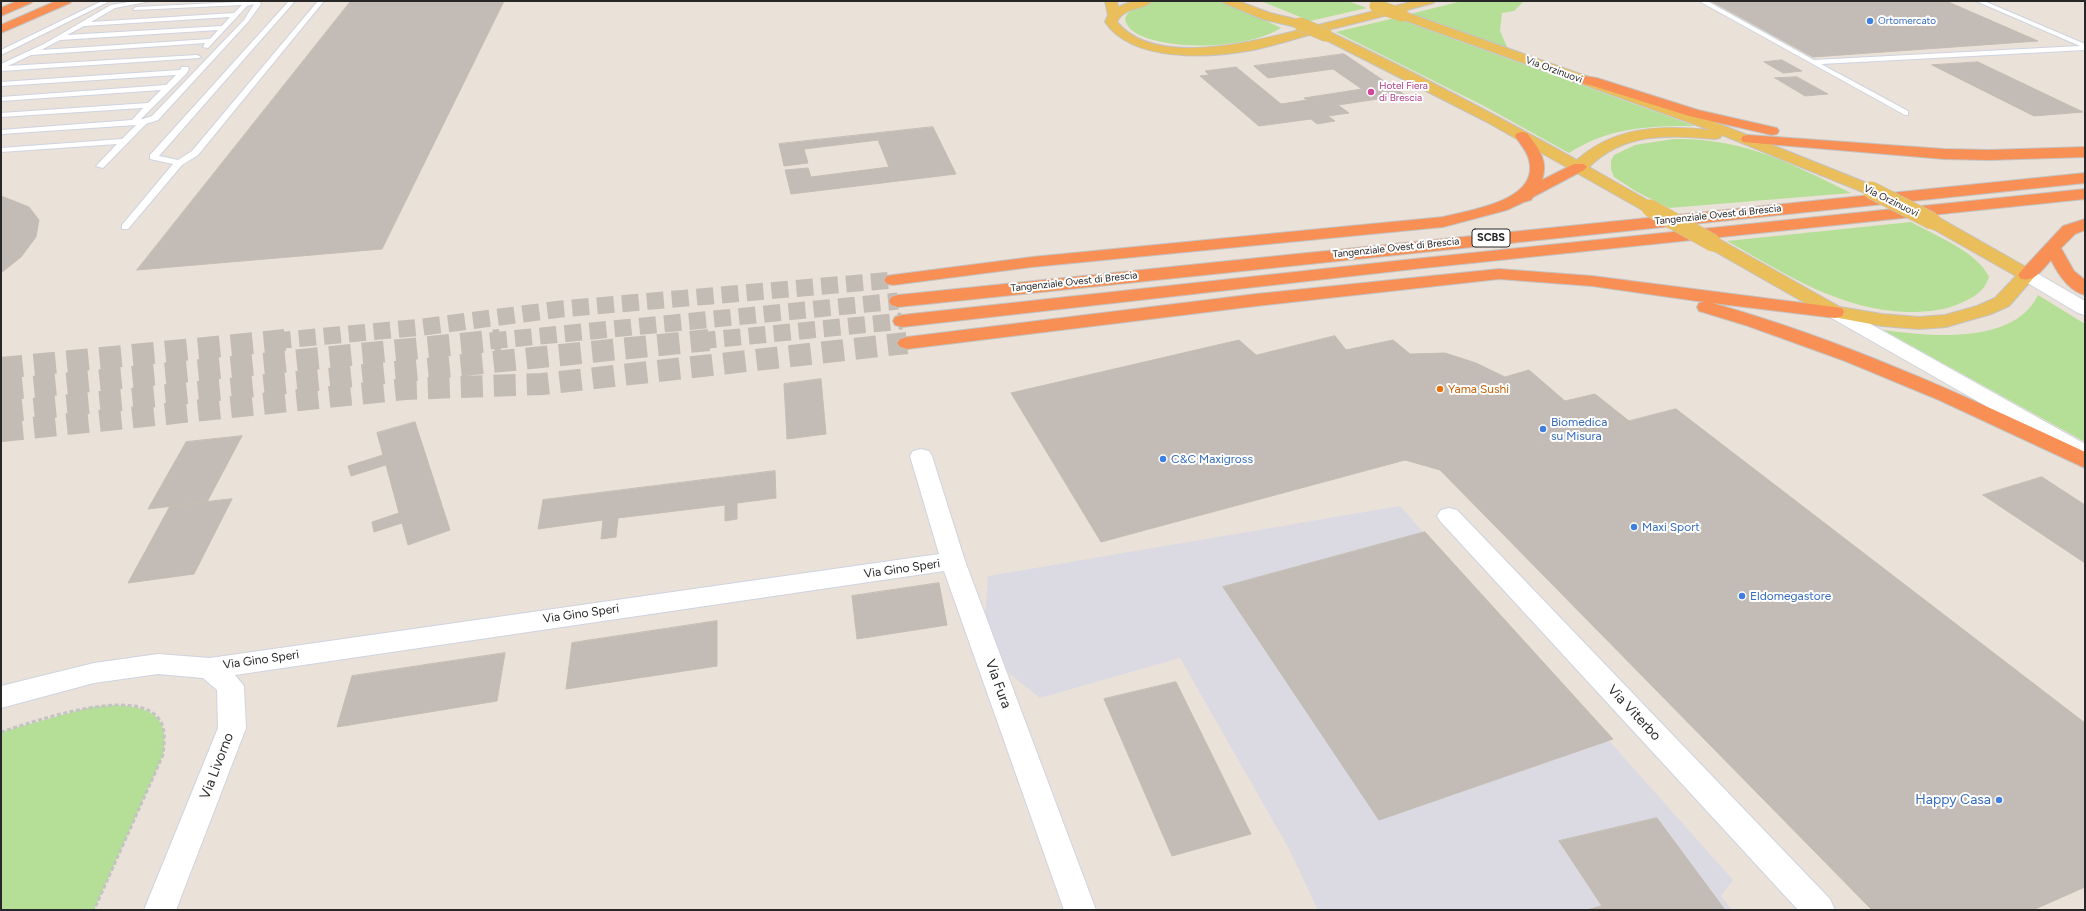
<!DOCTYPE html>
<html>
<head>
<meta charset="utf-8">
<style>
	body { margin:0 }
	#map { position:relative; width:2086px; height:911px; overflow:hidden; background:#eae1d9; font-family:Figtree,sans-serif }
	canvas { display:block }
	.frame { position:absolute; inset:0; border:2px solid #272727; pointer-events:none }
</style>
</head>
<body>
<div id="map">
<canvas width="2086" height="911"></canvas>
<div class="frame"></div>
</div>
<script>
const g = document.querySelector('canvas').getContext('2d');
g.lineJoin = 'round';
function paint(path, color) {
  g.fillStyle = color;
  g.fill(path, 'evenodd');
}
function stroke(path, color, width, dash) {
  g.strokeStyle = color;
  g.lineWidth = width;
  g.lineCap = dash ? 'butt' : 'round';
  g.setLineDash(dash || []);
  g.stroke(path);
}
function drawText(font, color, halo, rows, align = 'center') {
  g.font = font + ' Figtree,sans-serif';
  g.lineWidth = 4;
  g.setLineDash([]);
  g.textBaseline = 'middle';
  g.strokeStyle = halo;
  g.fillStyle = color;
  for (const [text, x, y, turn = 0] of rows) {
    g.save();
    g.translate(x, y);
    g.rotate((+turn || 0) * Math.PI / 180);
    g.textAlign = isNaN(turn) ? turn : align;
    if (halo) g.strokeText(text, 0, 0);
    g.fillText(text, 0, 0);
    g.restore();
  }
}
const industrial = new Path2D(`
	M 1400,506 L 1733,880 L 1721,896 L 1732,910 L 1318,910 L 1289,849 L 1180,658 L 1040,698 L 1006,671 L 985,618 L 988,576 Z`);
const green = new Path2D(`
	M 1157,1 L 1221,2 L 1234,5 L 1281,28 C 1264,39 1237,43 1217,45 C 1196,47 1129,45 1125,19 C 1129,6 1146,4 1157,1 Z
	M 1261,1 L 1348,1 L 1367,8 L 1310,21 Z
	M 1462,1 L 1524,1 L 1514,11 L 1502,13 L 1500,31 L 1508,49 L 1410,14 Z
	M 1395,18 L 1695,126 C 1649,126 1609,127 1569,153 L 1484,106 L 1336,32 Z
	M 1673,139 C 1744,138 1790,163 1851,193 L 1669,208 L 1637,192 L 1614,177 L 1611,169 L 1611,161 L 1614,155 L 1635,145 Z
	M 1911,222 C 1934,235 1978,252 1989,277 C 1984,293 1971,299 1956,305 C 1941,311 1925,312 1908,312 C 1839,310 1786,274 1727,241 Z
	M 2038,295 L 2085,324 L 2085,442 L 1883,330 C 1927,336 2014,346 2038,295 Z
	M 114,705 C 150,707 170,714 163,755 L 94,910 L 1,910 L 1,732 L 91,707 Z`);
const building = new Path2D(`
	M 351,1 L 504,1 L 382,249 L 137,270 Z
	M 1711,1 L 1946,1 L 2038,41 L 1813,57 Z
	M 1344,54 L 1405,95 L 1338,105 L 1349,113 L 1328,116 L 1335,121 L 1317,124 L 1311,119 L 1259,126 L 1200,76 L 1209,75 L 1205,71 L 1236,67 L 1281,104 L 1307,100 L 1304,98 L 1362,89 L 1333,69 L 1268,78 L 1254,66 Z
	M 1782,60 L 1802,71 L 1783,73 L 1764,62 Z
	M 1978,62 L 2083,112 L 2034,116 L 1932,65 Z
	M 1797,77 L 1828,94 L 1805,96 L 1775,78 Z
	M 933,127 L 956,174 L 791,194 L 785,170 L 808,168 L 811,177 L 889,167 L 878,140 L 804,149 L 808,163 L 784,166 L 779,144 Z
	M 1,196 L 29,207 L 39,220 L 36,237 L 21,257 L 1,273 Z
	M 1335,336 L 1346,350 L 1393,340 L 1410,354 L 1445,353 L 1476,363 L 1505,377 L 1529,370 L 1565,401 L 1595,394 L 1629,421 L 1440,470 L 1405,460 L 1101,542 L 1011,393 L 1239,340 L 1256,355 Z
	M 821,379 L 826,434 L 787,439 L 784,384 Z
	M 1676,409 L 2085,723 L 2085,887 L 2033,910 L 1872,910 L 1440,470 Z
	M 415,422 L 450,530 L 408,545 L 402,523 L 374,532 L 372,522 L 399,513 L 386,465 L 351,476 L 348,466 L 383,455 L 377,433 Z
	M 242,436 L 207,502 L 148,509 L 186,442 Z
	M 775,471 L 776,498 L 737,503 L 737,519 L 725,521 L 725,505 L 618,518 L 616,537 L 601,539 L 603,520 L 538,529 L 543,500 Z
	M 2042,477 L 2085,505 L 2085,563 L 1983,495 Z
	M 232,499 L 194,574 L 128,583 L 170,506 Z
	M 1425,532 L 1613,739 L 1379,820 L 1223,587 Z
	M 939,583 L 947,625 L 857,639 L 852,596 Z
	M 717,621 L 717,666 L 566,689 L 572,643 Z
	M 505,653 L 497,701 L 337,727 L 352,676 Z
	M 1176,682 L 1251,834 L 1172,856 L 1104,699 Z
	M 1657,818 L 1725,910 L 1611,910 L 1607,905 L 1602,906 L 1559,841 Z
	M 1607,905 L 1611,910 L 1586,910 L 1602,906 Z`);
const highwayTunnelFar1 = new Path2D(`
	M 274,341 L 423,327 L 561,309 L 893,280
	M 490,341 L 898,301
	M 699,341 L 902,321`);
const highwayTunnel = new Path2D(`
	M 1,368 L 285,340
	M 1,390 L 500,340
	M 1,412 L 709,340
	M 1,431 L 405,389 L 542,384 L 907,343`);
const path = new Path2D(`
	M 1,732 C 33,722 140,683 161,722 C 166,732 164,744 163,755 L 94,910`);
const lane = new Path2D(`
	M 102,1 L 110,1 L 1,55 L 1,50 Z
	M 135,1 L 151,1 L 115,8 L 91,22 L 234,13 L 242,5 L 134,10 L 133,9 L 136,7 L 259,1 L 261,4 L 248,22 L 158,120 L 146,124 L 103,168 L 96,166 L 117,144 L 1,152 L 1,148 L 122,139 L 136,125 L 1,134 L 1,130 L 132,120 L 143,108 L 1,117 L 1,113 L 148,103 L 161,90 L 1,101 L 1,97 L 166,85 L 176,75 L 1,86 L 1,82 L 180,70 L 182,67 L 188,67 L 189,69 L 186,74 L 141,119 L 143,119 L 152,116 L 244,20 L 254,4 L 247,6 L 208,48 L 203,47 L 205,43 L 31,55 L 8,66 L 197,55 L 201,57 L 199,58 L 1,71 L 1,64 L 44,44 L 111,5 ZM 230,17 L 222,26 L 67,35 L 84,26 ZM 218,30 L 210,39 L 41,50 L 60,40 Z
	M 289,1 L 295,1 L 159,156 L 178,160 L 192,151 L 318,1 L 324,1 L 198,155 L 182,165 L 128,229 L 122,229 L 122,225 L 173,164 L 150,159 L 150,155 Z
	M 1699,1 L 1707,1 L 1814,60 L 2080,46 L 1976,1 L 1984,1 L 2085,44 L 2085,50 L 1821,64 L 1908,111 L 1908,115 L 1905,115 Z`);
const street = new Path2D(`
	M 921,449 L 929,451 L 932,456 L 965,561 L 1096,910 L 1064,910 L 944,571 L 235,675 L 244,686 L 246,728 L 176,910 L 144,910 L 218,728 L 217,690 L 203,678 L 158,674 L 94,683 L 1,708 L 1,686 L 94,663 L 158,654 L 210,658 L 939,554 L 910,456 L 913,451 Z
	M 1449,508 L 1457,510 L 1830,899 L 1835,910 L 1798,910 L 1441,522 L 1437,516 L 1441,510 Z`);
const secondary = new Path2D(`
	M 2027,270 L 2033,271 L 2085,301 L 2085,315 L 2078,313 L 2021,279 L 2018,275 L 2021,271 Z
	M 1835,306 L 1842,308 L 2085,444 L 2085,460 L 2077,458 L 1828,316 L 1826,312 L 1828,308 Z`);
const primary = new Path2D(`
	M 1105,1 L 1117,1 L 1118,7 L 1133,1 L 1152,1 C 1144,11 1124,6 1117,22 C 1157,71 1267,38 1318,25 C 1350,17 1383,9 1415,1 L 1435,1 L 1433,3 C 1397,13 1360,22 1324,31 C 1300,37 1277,45 1253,50 C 1210,58 1133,63 1105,22 L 1108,15 Z
	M 1222,1 L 1238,1 L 1270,13 L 1304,21 L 1306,24 L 1300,28 L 1262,19 L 1224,3 Z
	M 1402,11 L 1702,117 L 1877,187 L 1879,190 L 1877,193 L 1865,193 L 1722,135 L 1720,138 L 1715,139 C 1668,135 1625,132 1589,167 L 1656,205 L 1658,208 L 1656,211 L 1644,211 L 1485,121 L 1322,38 L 1320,35 L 1326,31 L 1330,32 C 1414,72 1496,115 1577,160 C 1615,126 1662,125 1710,130 L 1398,18 L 1396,15 Z
	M 1932,216 L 1938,217 L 2033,271 L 2036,275 L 2009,306 L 1991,314 L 1946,327 L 1919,329 L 1882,326 L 1828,316 L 1707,247 L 1704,243 L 1707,239 L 1713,238 L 1719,239 L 1840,307 L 1882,314 L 1919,317 L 1945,315 L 1977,306 L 1995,298 L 2016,276 L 1926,225 L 1924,221 L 1926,217 Z`);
const highway = new Path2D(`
	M 17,1 L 33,1 L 31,3 L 1,16 L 1,8 Z
	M 56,1 L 72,1 L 70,3 L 1,33 L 1,25 Z
	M 1578,75 L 1597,78 L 1698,110 L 1777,128 L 1779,131 L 1777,134 L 1772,135 L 1689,116 L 1590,85 L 1573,82 L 1571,79 Z
	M 1522,132 L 1527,133 C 1538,148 1549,160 1542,180 L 1574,164 L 1584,164 L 1587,167 L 1584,170 L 1533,197 L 1531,200 L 1524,202 L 1507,210 L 1443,227 L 1032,267 L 893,285 L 887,284 L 884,280 L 887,276 L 893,275 L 1032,257 L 1443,217 C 1469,210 1540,201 1529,160 C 1527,151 1520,144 1515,136 L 1517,133 Z
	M 1748,135 L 1944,149 L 1989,150 L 2085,147 L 2085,157 L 1989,160 L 1944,159 L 1743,142 L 1741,139 L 1743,136 Z
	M 2085,173 L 2085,183 L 898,307 L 891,305 L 889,301 L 891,297 L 898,295 Z
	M 2085,189 L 2085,199 L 1414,269 L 902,327 L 895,325 L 893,321 L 895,317 L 902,315 L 1414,259 Z
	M 2085,219 L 2085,230 L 2075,234 L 2061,248 L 2074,271 L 2085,280 L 2085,295 C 2069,291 2058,274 2051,260 C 2042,270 2035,282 2021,279 L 2018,275 L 2021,271 L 2063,226 Z
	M 1499,269 L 1592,276 L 1842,308 L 1844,312 L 1842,316 L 1835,318 L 1712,303 C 1841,339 1964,395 2085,452 L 2085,468 L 1939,400 L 1845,361 L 1748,326 L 1699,311 L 1697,307 L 1699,303 L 1704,302 L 1592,286 L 1499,279 L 1256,306 L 907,349 L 900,347 L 897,343 L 900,339 L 907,337 L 1256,294 Z`);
const primaryBridgeFar1 = new Path2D(`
	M 1376,6 L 1402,15
	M 1300,24 L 1326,35`);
const primaryBridge = new Path2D(`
	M 1871,190 L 1932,221
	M 1650,208 L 1713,243`);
const markers = [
	[1870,21,4,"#3f7fe0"],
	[1371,92,4,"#d1479c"],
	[1440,389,4,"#e8710a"],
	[1543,429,4,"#3f7fe0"],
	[1163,459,4,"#3f7fe0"],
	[1634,527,4,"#3f7fe0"],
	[1742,596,4,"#3f7fe0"],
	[1999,800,4,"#3f7fe0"]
];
const farShopnames = [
	["Ortomercato",1878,21]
];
const farStreetnames = [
	["Via Orzinuovi",1554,70,20],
	["Via Orzinuovi",1891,201,26],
	["Tangenziale Ovest di Brescia",1718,215,-6],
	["Tangenziale Ovest di Brescia",1396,248,-6],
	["Tangenziale Ovest di Brescia",1074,282,-6]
];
const farHotelnames = [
	["Hotel Fiera",1379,86],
	["di Brescia",1379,98]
];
const shields = [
	[1491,238,38]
];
const shieldNames = [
	["SCBS",1491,238]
];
const foodNames = [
	["Yama Sushi",1448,389]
];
const shopNames = [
	["Biomedica",1551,422],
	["su Misura",1551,436],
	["C&C Maxigross",1171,459],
	["Maxi Sport",1642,527],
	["Eldomegastore",1750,596]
];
const streetNames = [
	["Via Gino Speri",902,569,-8],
	["Via Gino Speri",581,614,-8],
	["Via Gino Speri",261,660,-8]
];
const nearStreetnames = [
	["Via Fura",998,684,70],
	["Via Viterbo",1634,713,47],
	["Via Livorno",217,766,-69]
];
const nearShopnames = [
	["Happy Casa",1991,800]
];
paint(industrial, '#dbdae2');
paint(green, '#b5df96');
paint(building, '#c2bbb6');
stroke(building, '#c5bdb3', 1);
stroke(highwayTunnelFar1, '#c3bcb5', 17, [17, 8]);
stroke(highwayTunnel, '#c3bcb5', 22, [22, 11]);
stroke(lane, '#ced3e0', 2);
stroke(street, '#ced3e0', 2);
stroke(secondary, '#ced3e0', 2);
stroke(primary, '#c3c3c3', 2);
stroke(highway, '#c3c3c3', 2);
stroke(path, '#c3c3c3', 3, [4, 2.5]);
paint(lane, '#fff');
paint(street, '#fff');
paint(secondary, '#fff');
paint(primary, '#ebbe5c');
paint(highway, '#f88f55');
stroke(primaryBridgeFar1, '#c3c3c3', 14, []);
stroke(primaryBridge, '#c3c3c3', 18, []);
stroke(primaryBridgeFar1, '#ebbe5c', 13);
stroke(primaryBridge, '#ebbe5c', 17);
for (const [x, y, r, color] of markers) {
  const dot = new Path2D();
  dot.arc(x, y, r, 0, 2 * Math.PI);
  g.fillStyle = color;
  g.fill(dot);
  stroke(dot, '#fff', 1.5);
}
drawText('10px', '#366cbe', '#fff', farShopnames, 'left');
drawText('10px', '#272727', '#fff', farStreetnames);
drawText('10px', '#b23c85', '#fff', farHotelnames, 'left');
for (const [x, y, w] of shields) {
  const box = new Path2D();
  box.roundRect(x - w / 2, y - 9, w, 18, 3);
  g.fillStyle = '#fff';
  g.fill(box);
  stroke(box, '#272727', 1);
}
drawText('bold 11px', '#272727', null, shieldNames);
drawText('12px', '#c56008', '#fff', foodNames, 'left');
drawText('12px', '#366cbe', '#fff', shopNames, 'left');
drawText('12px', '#272727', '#fff', streetNames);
drawText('14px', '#272727', '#fff', nearStreetnames);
drawText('14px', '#366cbe', '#fff', nearShopnames, 'right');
</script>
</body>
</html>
